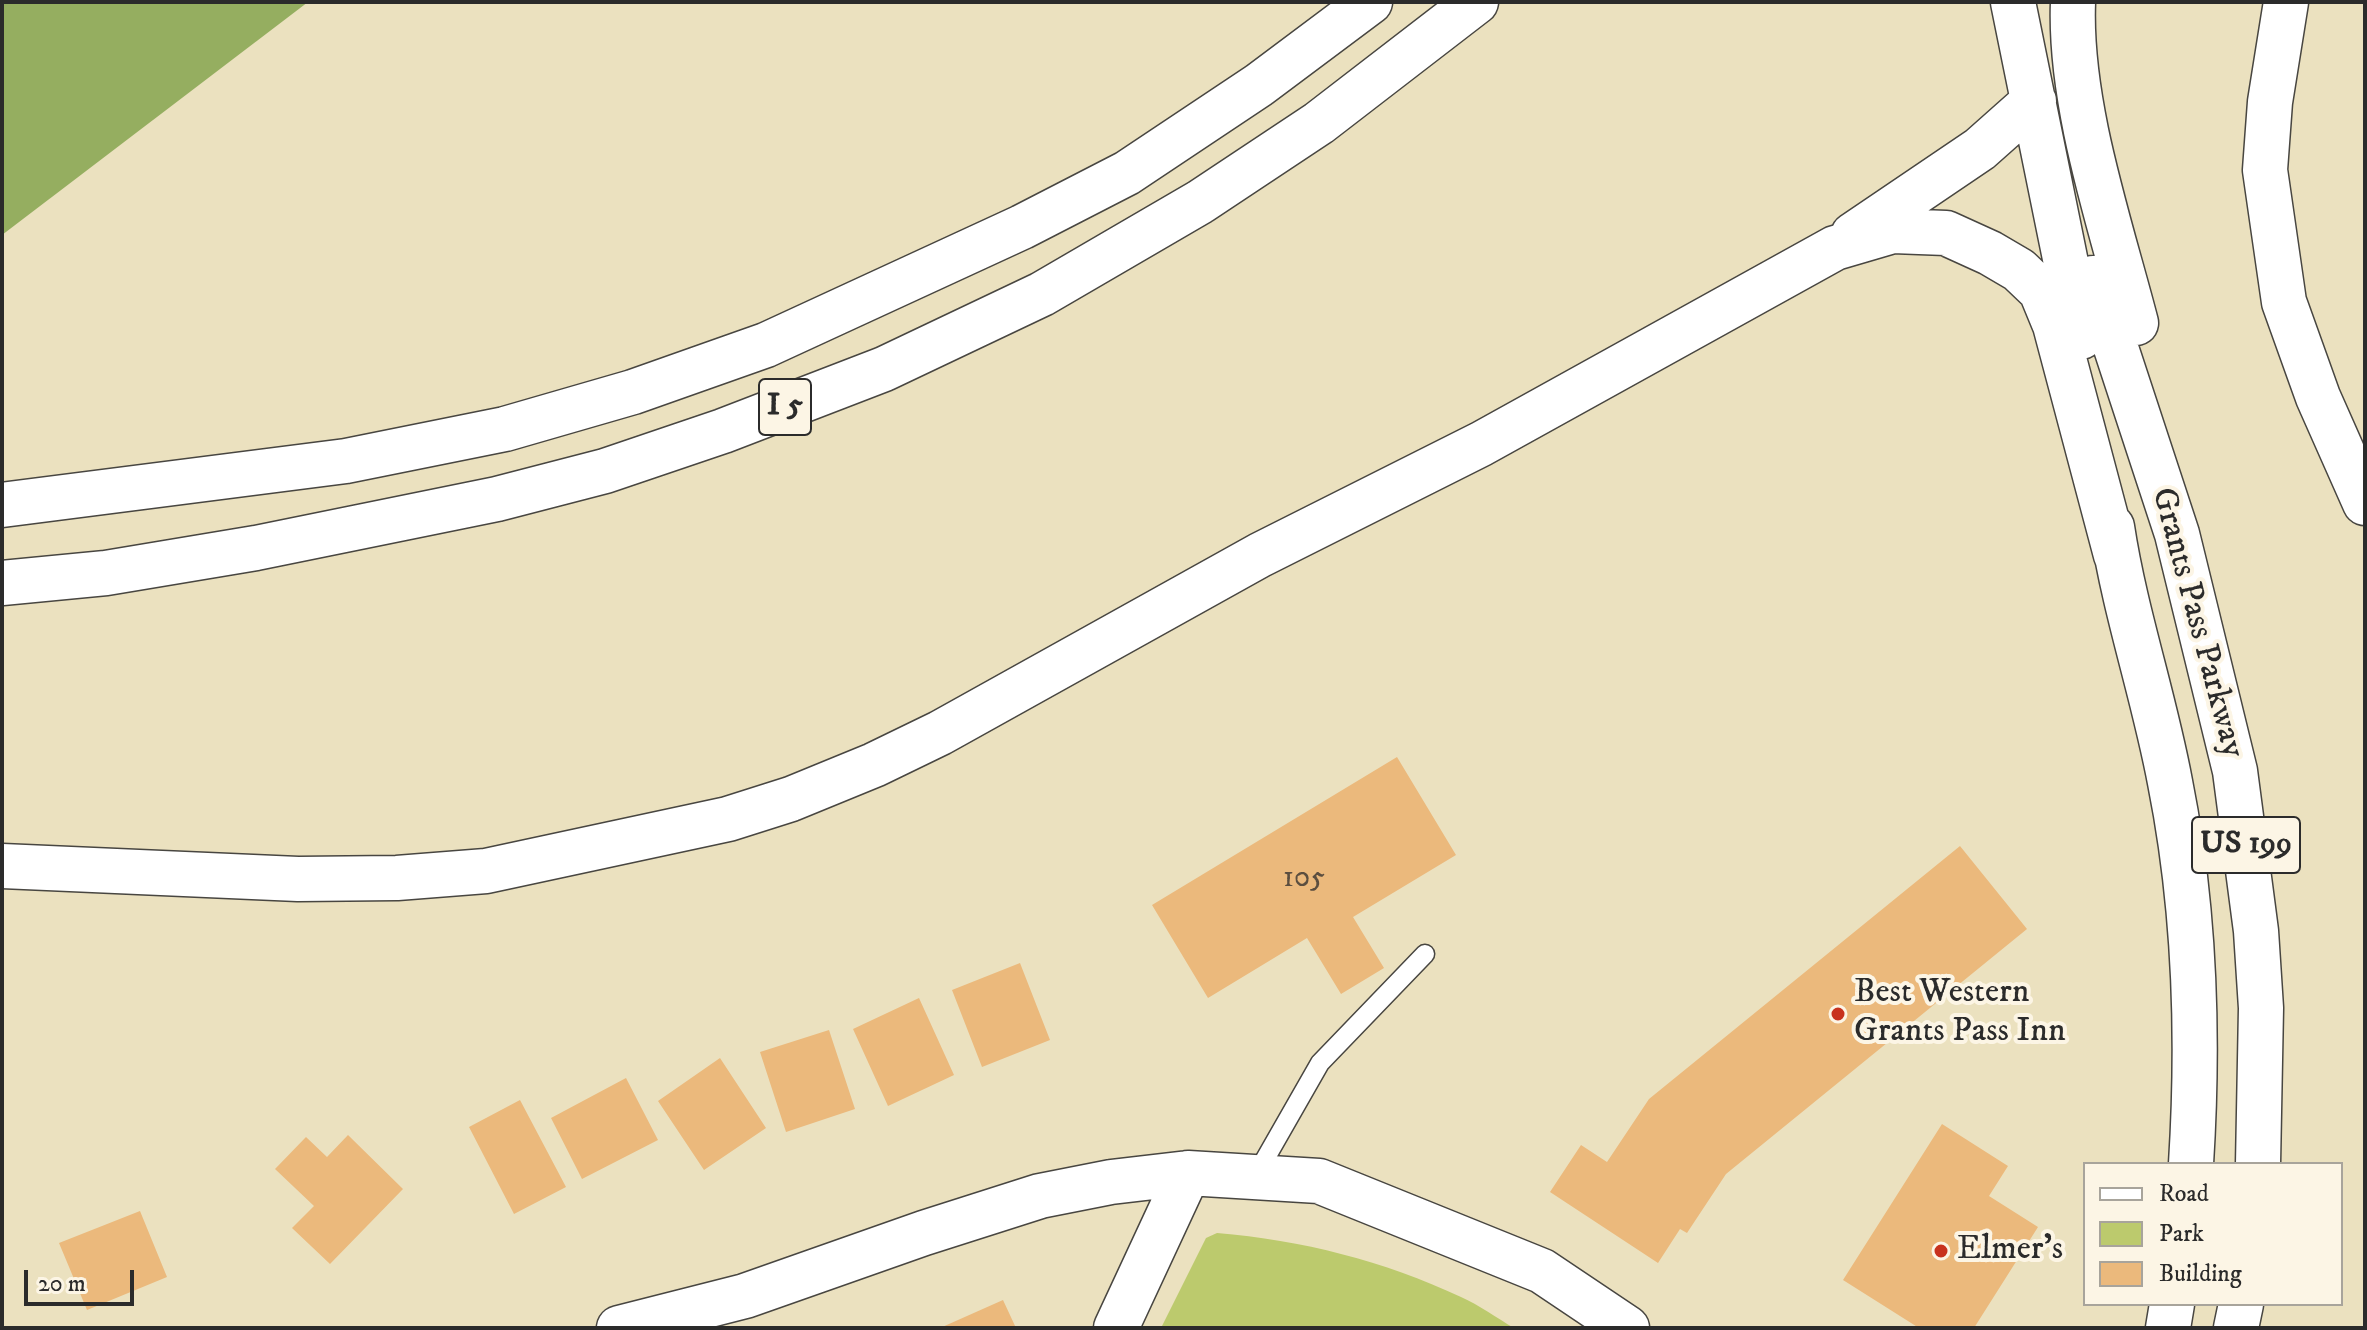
<!DOCTYPE html>
<html>
<head>
<meta charset="utf-8">
<style>
	body { margin:0 }
	#map { position:relative; width:2367px; height:1330px; overflow:hidden; background:#ebe1bf; font-family:"IM FELL DW Pica",serif }
	canvas { display:block }
	.frame { position:absolute; inset:0; border:4px solid #2b2b2b; pointer-events:none }
	.legend { position:absolute; left:2083px; top:1162px; width:260px; height:144px; box-sizing:border-box; background:#fcf5e5; border:2px solid #a8a49b; margin:0; padding:10px 14px; list-style:none; font-size:24px; color:#2b2b2b }
	.legend li { display:flex; align-items:center; gap:16px; height:40px }
	.legend b { width:40px; border:2px solid #a8a49b }
	.scale { position:absolute; left:24px; top:1270px; width:110px; height:36px; box-sizing:border-box; border:4px solid #2b2b2b; border-top:0; padding-left:10px; font-size:24px; line-height:28px; white-space:nowrap; color:#2b2b2b; -webkit-text-stroke:6px #fcf5e5; paint-order:stroke }
</style>
</head>
<body>
<div id="map">
<canvas width="2367" height="1330"></canvas>
<div class="frame"></div>
<ul class="legend">
<li><b style="height:10px;background:#fff"></b>Road</li>
<li><b style="height:22px;background:#bcca6d"></b>Park</li>
<li><b style="height:22px;background:#ebb97c"></b>Building</li>
</ul>
<div class="scale">20 m</div>
</div>
<script>
const g = document.querySelector('canvas').getContext('2d');
g.lineJoin = 'round';
function paint(path, color) {
  g.fillStyle = color;
  g.fill(path, 'evenodd');
}
function stroke(path, color, width, dash) {
  g.strokeStyle = color;
  g.lineWidth = width;
  g.lineCap = dash ? 'butt' : 'round';
  g.setLineDash(dash || []);
  g.stroke(path);
}
function drawText(font, color, halo, rows, align = 'center') {
  g.font = font + ' "IM FELL DW Pica",serif';
  g.lineWidth = 8;
  g.setLineDash([]);
  g.textBaseline = 'middle';
  g.strokeStyle = halo;
  g.fillStyle = color;
  for (const [text, x, y, turn = 0] of rows) {
    g.save();
    g.translate(x, y);
    g.rotate((+turn || 0) * Math.PI / 180);
    g.textAlign = isNaN(turn) ? turn : align;
    if (halo) g.strokeText(text, 0, 0);
    g.fillText(text, 0, 0);
    g.restore();
  }
}
const green = new Path2D(`
	M 1217,1233 C 1302,1240 1384,1261 1461,1297 C 1479,1305 1497,1318 1514,1328 L 1161,1328 L 1206,1238 Z`);
const forest = new Path2D(`
	M 2,2 L 308,2 L 2,235 Z`);
const building = new Path2D(`
	M 1397,757 L 1456,855 L 1353,917 L 1384,968 L 1341,994 L 1307,938 L 1208,998 L 1152,905 Z
	M 1960,846 L 2027,929 L 1726,1174 L 1687,1233 L 1680,1229 L 1658,1263 L 1550,1192 L 1581,1145 L 1607,1162 L 1649,1099 Z
	M 1020,963 L 1050,1040 L 982,1067 L 952,990 Z
	M 919,998 L 954,1075 L 888,1106 L 853,1029 Z
	M 829,1030 L 855,1109 L 786,1132 L 760,1052 Z
	M 720,1058 L 766,1128 L 704,1170 L 658,1101 Z
	M 626,1078 L 658,1140 L 582,1179 L 551,1118 Z
	M 520,1100 L 566,1187 L 514,1214 L 469,1127 Z
	M 1942,1124 L 2008,1166 L 1989,1196 L 2038,1227 L 1974,1328 L 1919,1328 L 1843,1280 Z
	M 348,1135 L 403,1189 L 330,1264 L 292,1228 L 314,1206 L 275,1169 L 306,1137 L 327,1157 Z
	M 140,1211 L 167,1277 L 87,1310 L 59,1243 Z
	M 1003,1300 L 1016,1328 L 940,1328 Z`);
const lane = new Path2D(`
	M 1256,1175 L 1320,1063 L 1425,954`);
const secondary = new Path2D(`
	M 2286,2 L 2270,102 L 2265,170 L 2284,302 L 2318,397 L 2365,503
	M 619,1328 L 745,1296 L 924,1233 L 1040,1196 L 1111,1182 L 1188,1173 L 1319,1181 L 1542,1271 L 1627,1328
	M 1116,1328 L 1188,1173`);
const highway = new Path2D(`
	M 2013,2 L 2081,337
	M 2073,2 C 2069,105 2110,223 2136,323
	M 1853,235 L 1980,149 L 2034,101
	M 2093,278 L 2177,534 L 2235,771 L 2256,931 L 2261,1008 L 2258,1164
	M 2,505 L 346,461 L 505,429 L 633,392 L 766,345 L 1022,227 L 1127,173 L 1259,85 L 1370,2
	M 2112,527 C 2125,613 2154,696 2170,782 C 2195,907 2199,1037 2191,1164
	M 2,583 L 106,573 L 256,548 L 497,499 L 605,471 L 723,431 L 884,369 L 1042,294 L 1200,202 L 1319,123 L 1476,2
	M 2,866 L 298,879 L 397,878 L 486,871 L 728,819 L 791,799 L 874,765 L 940,733 L 1260,555 L 1481,444 L 1835,248 L 1893,231 L 1946,233 L 1990,253 L 2019,270 L 2041,291 L 2055,325 L 2116,555
	M 2168,1328 L 2172,1304
	M 2236,1328 L 2241,1304`);
const markers = [
	[1838,1014,8,"#c8321e"],
	[1941,1251,8,"#c8321e"]
];
const numberNames = [
	["105",1304,880]
];
const shields = [
	[785,407,52],
	[2246,845,108]
];
const shieldNames = [
	["I 5",785,407],
	["US 199",2246,845]
];
const streetNames = [
	["Grants Pass Parkway",2196,623,75]
];
const poiNames = [
	["Best Western",1854,994],
	["Grants Pass Inn",1854,1033],
	["Elmer's",1957,1251]
];
paint(green, '#bcca6d');
paint(forest, '#95ae60');
paint(building, '#ebb97c');
stroke(lane, '#484641', 21);
stroke(secondary, '#484641', 47);
stroke(highway, '#484641', 47);
stroke(lane, '#fff', 18);
stroke(secondary, '#fff', 44);
stroke(highway, '#fff', 44);
for (const [x, y, r, color] of markers) {
  const dot = new Path2D();
  dot.arc(x, y, r, 0, 2 * Math.PI);
  g.fillStyle = color;
  g.fill(dot);
  stroke(dot, '#fcf5e5', 3);
}
drawText('30px', '#5b4e3f', null, numberNames);
for (const [x, y, w] of shields) {
  const box = new Path2D();
  box.roundRect(x - w / 2, y - 28, w, 56, 6);
  g.fillStyle = '#fcf5e5';
  g.fill(box);
  stroke(box, '#2b2b2b', 2);
}
drawText('bold 32px', '#2b2b2b', null, shieldNames);
drawText('34px', '#2b2b2b', '#fcf5e5', streetNames);
drawText('34px', '#2b2b2b', '#fcf5e5', poiNames, 'left');
</script>
</body>
</html>
